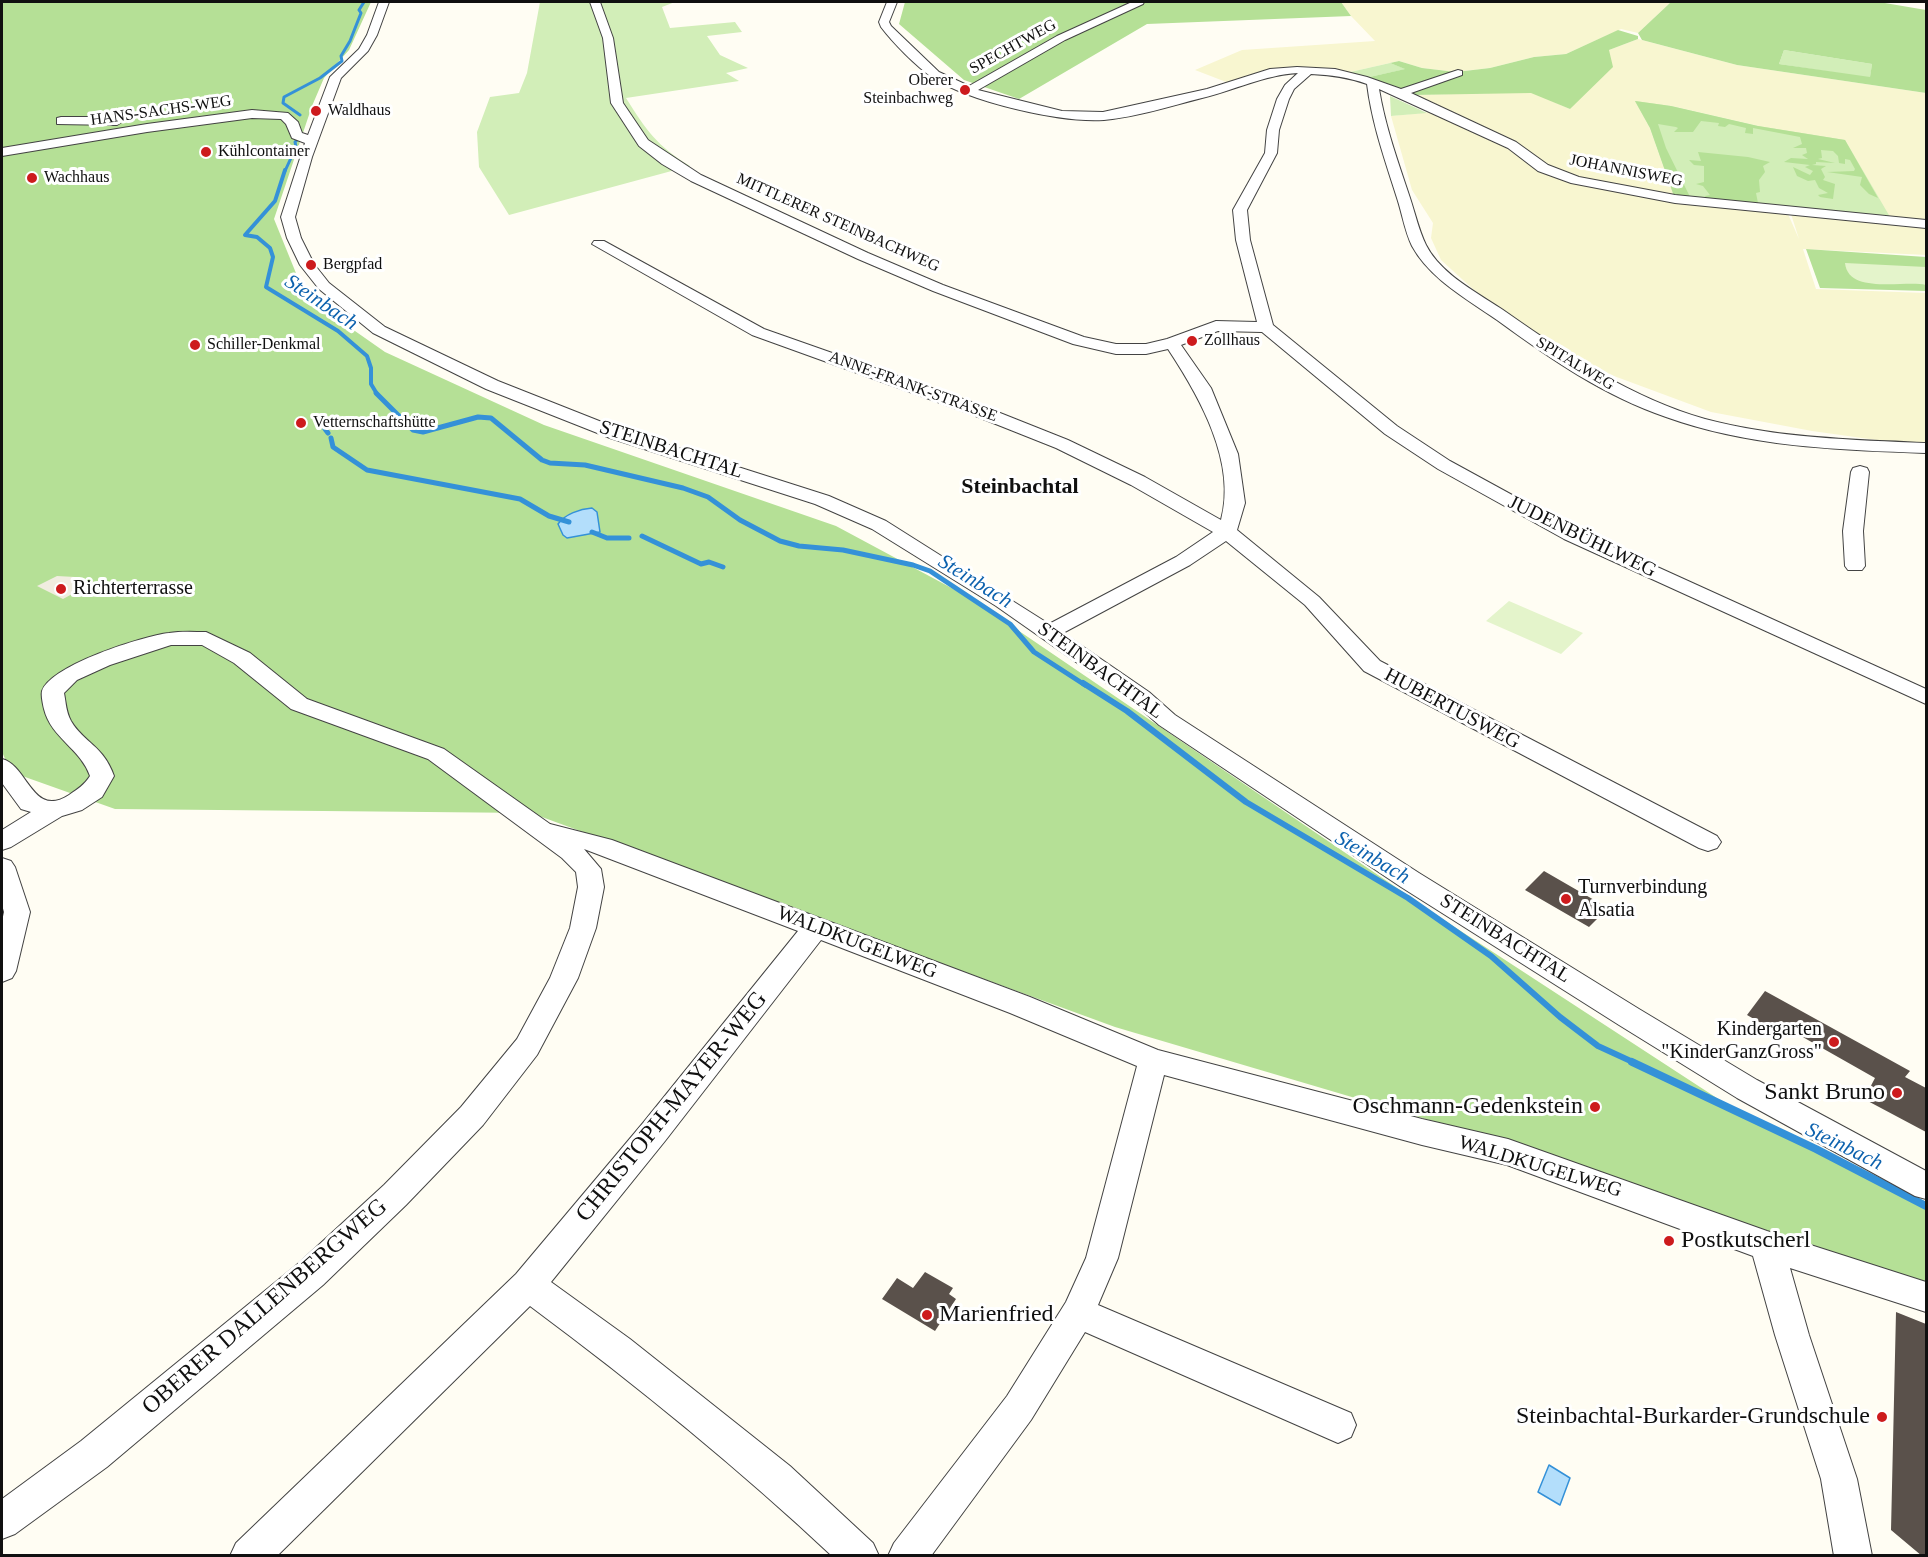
<!DOCTYPE html>
<html>
<head>
<meta charset="utf-8">
<style>
	body { margin:0 }
	#map { position:relative; width:1928px; height:1557px; overflow:hidden; background:#fffdf3; font-family:Georgia,serif }
	canvas { display:block }
	.frame { position:absolute; inset:0; border:3px solid #101010; pointer-events:none }
</style>
</head>
<body>
<div id="map">
<canvas width="1928" height="1557"></canvas>
<div class="frame"></div>
</div>
<script>
const g = document.querySelector('canvas').getContext('2d');
g.lineJoin = 'round';
function paint(path, color) {
  g.fillStyle = color;
  g.fill(path, 'evenodd');
}
function stroke(path, color, width, dash) {
  g.strokeStyle = color;
  g.lineWidth = width;
  g.lineCap = dash ? 'butt' : 'round';
  g.setLineDash(dash || []);
  g.stroke(path);
}
function drawText(font, color, halo, rows, align = 'center') {
  g.font = font + ' Georgia,serif';
  g.lineWidth = 6;
  g.setLineDash([]);
  g.textBaseline = 'middle';
  g.strokeStyle = halo;
  g.fillStyle = color;
  for (const [text, x, y, turn = 0] of rows) {
    g.save();
    g.translate(x, y);
    g.rotate((+turn || 0) * Math.PI / 180);
    g.textAlign = isNaN(turn) ? turn : align;
    if (halo) g.strokeText(text, 0, 0);
    g.fillText(text, 0, 0);
    g.restore();
  }
}
const farmland = new Path2D(`
	M 1341,2 L 1671,2 L 1638,33 L 1621,29 L 1566,54 L 1534,57 L 1490,68 L 1456,72 L 1422,68 L 1399,61 L 1346,73 L 1288,68 L 1234,85 L 1195,70 L 1242,50 L 1375,41 L 1351,16 Z
	M 1638,39 L 1737,65 L 1926,93 L 1926,224 L 1893,222 L 1758,126 L 1671,106 L 1636,102 L 1650,128 L 1675,199 L 1788,214 L 1799,239 L 1791,214 L 1926,228 L 1926,255 L 1803,249 L 1816,289 L 1926,293 L 1926,444 L 1905,444 L 1812,431 L 1711,412 L 1614,376 L 1542,341 L 1474,290 L 1441,260 L 1431,238 L 1433,223 L 1412,190 L 1391,116 L 1440,111 L 1557,174 L 1611,185 L 1560,172 L 1413,95 L 1531,92 L 1570,109 L 1609,50 Z`);
const green = new Path2D(`
	M 540,2 L 675,2 L 662,7 L 670,28 L 735,22 L 742,32 L 707,36 L 720,55 L 748,68 L 726,73 L 739,81 L 626,98 C 646,130 657,146 690,166 L 509,215 L 479,167 L 477,132 L 490,97 L 519,93 L 527,73 Z
	M 1784,50 L 1872,64 L 1870,78 L 1779,64 Z
	M 1390,63 L 1406,69 L 1365,78 L 1346,73 Z
	M 1390,96 L 1427,113 L 1391,116 Z
	M 1635,101 L 1671,106 L 1758,126 L 1845,140 L 1893,222 L 1675,199 L 1650,128 Z`);
const forest = new Path2D(`
	M 2,2 L 371,2 L 349,50 L 324,78 L 312,106 L 274,219 L 300,283 L 335,317 L 385,352 L 544,425 L 836,526 L 972,599 L 1450,924 L 1723,1102 L 1926,1202 L 1926,1287 L 1575,1163 L 1115,1027 L 531,813 L 115,809 L 11,772 L 2,752 Z
	M 905,2 L 1341,2 L 1351,16 L 1147,24 L 1019,99 L 964,80 L 899,24 Z
	M 1671,2 L 1879,2 L 1926,10 L 1926,93 L 1737,65 L 1642,40 L 1638,33 ZM 1784,50 L 1872,64 L 1870,77 L 1779,64 Z
	M 1618,30 L 1638,36 L 1638,39 L 1609,50 L 1613,67 L 1570,109 L 1531,93 L 1413,95 L 1365,78 L 1405,69 L 1390,63 L 1399,61 L 1422,68 L 1456,72 L 1490,68 L 1534,57 L 1566,54 Z
	M 1635,101 L 1671,106 L 1758,126 L 1845,140 L 1878,198 L 1869,194 L 1860,185 L 1862,177 L 1827,172 L 1854,171 L 1855,169 L 1850,160 L 1845,159 L 1845,164 L 1839,163 L 1838,156 L 1833,151 L 1821,150 L 1822,158 L 1818,159 L 1835,163 L 1816,162 L 1816,164 L 1812,165 L 1826,166 L 1821,169 L 1825,177 L 1823,180 L 1835,184 L 1833,199 L 1820,197 L 1818,195 L 1828,193 L 1819,188 L 1815,180 L 1808,181 L 1797,176 L 1793,167 L 1810,175 L 1813,171 L 1805,167 L 1810,165 L 1784,162 L 1791,158 L 1808,159 L 1802,155 L 1807,153 L 1806,148 L 1793,148 L 1802,144 L 1800,137 L 1753,128 L 1753,134 L 1745,133 L 1746,128 L 1729,124 L 1725,127 L 1718,126 L 1719,123 L 1701,121 L 1693,132 L 1674,132 L 1678,128 L 1676,127 L 1658,124 L 1666,148 L 1692,201 L 1675,199 L 1650,128 Z
	M 1698,152 L 1748,157 L 1770,162 L 1763,166 L 1765,172 L 1759,180 L 1760,192 L 1756,193 L 1759,208 L 1709,203 L 1705,196 L 1710,195 L 1703,186 L 1696,184 L 1704,182 L 1704,166 L 1694,165 L 1689,160 L 1701,161 Z
	M 1806,249 L 1926,257 L 1926,291 L 1820,288 Z`);
const pitch = new Path2D(`
	M 1845,263 L 1926,267 L 1926,285 C 1905,280 1848,295 1845,263 Z
	M 1509,601 L 1583,633 L 1561,654 L 1486,621 Z`);
const plaza = new Path2D(`
	M 57,576 L 75,577 L 79,579 L 79,586 L 83,588 L 63,599 L 37,586 Z`);
const water = new Path2D(`
	M 592,508 L 597,512 L 600,532 L 567,538 L 563,535 L 558,524 C 565,514 580,509 592,508 Z
	M 1549,1465 L 1570,1478 L 1560,1505 L 1538,1492 Z`);
const streamFar4 = new Path2D(`
	M 300,115 L 283,103 L 284,97 L 320,78 L 342,61 L 341,56 L 350,41 L 361,13 L 359,10 L 364,2
	M 285,171 L 296,147 L 295,142 L 301,136`);
const streamFar3 = new Path2D(`
	M 285,170 L 275,201 L 245,235 L 257,237 L 270,248 L 273,257 L 266,287 L 338,331 L 367,356 L 371,368 L 371,384 L 377,394`);
const streamFar2 = new Path2D(`
	M 376,393 L 413,430 L 423,432 L 478,417 L 491,418 L 542,460 L 550,463 L 585,465 L 683,488 L 708,497 L 740,520 L 780,541 L 799,546 L 843,550 L 913,565 L 930,571 L 1010,624 L 1034,652 L 1085,685
	M 320,420 L 323,424
	M 325,429 L 328,433
	M 331,438 L 333,447 L 367,470 L 520,499 L 549,516 L 569,522
	M 592,532 L 607,538 L 629,538
	M 642,536 L 701,564 L 709,562 L 723,567`);
const streamFar1 = new Path2D(`
	M 1083,683 L 1127,711 L 1246,802 L 1408,898 L 1491,956 L 1560,1017 L 1598,1046 L 1635,1063`);
const stream = new Path2D(`
	M 1632,1062 L 1816,1149 L 1926,1206`);
const building = new Path2D(`
	M 1544,871 L 1608,908 L 1589,927 L 1525,890 Z
	M 1765,991 L 1910,1071 L 1905,1077 L 1926,1088 L 1926,1132 L 1864,1099 L 1875,1078 L 1778,1023 L 1773,1030 L 1747,1015 Z
	M 925,1272 L 953,1288 L 949,1294 L 956,1299 L 935,1331 L 882,1299 L 897,1278 L 913,1288 Z
	M 1896,1312 L 1926,1324 L 1926,1556 L 1922,1556 L 1891,1530 Z`);
const street = new Path2D(`
	M 379,2 L 389,2 L 377,35 L 368,51 L 341,78 L 312,157 L 295,217 L 301,238 L 314,264 L 329,283 L 385,327 L 498,381 L 622,430 L 829,496 L 886,521 L 1049,624 L 1176,557 L 1213,532 L 1131,485 L 1056,448 L 968,413 L 752,335 L 592,244 L 594,241 L 604,241 L 764,329 L 980,405 L 1068,440 L 1145,477 L 1221,520 C 1237,462 1199,396 1168,349 L 1146,354 L 1116,354 L 1073,344 L 933,291 L 858,259 L 691,181 L 662,164 L 639,146 L 611,103 L 603,38 L 590,2 L 600,2 L 613,38 L 623,103 L 648,140 L 701,175 L 868,253 L 943,285 L 1084,337 L 1116,344 L 1146,344 L 1167,339 L 1216,321 L 1257,322 L 1236,240 L 1233,210 L 1265,153 L 1267,130 L 1277,99 L 1285,85 L 1298,73 C 1264,75 1235,90 1202,98 C 1170,106 1137,117 1104,120 C 1060,123 970,102 933,78 C 916,66 893,43 881,27 L 879,22 L 887,2 L 897,2 L 889,22 L 891,26 L 939,72 L 969,86 L 1057,36 L 1132,2 L 1144,2 L 1143,4 L 1065,40 L 978,90 L 1062,111 L 1103,112 L 1207,89 L 1270,69 L 1297,67 L 1335,69 L 1367,77 L 1401,89 L 1458,70 L 1462,71 L 1462,75 L 1411,93 L 1516,142 L 1548,165 L 1579,177 L 1675,195 L 1926,220 L 1926,228 L 1675,203 L 1571,183 L 1538,171 L 1508,148 L 1379,89 C 1385,126 1398,162 1410,198 C 1415,213 1419,231 1426,245 C 1441,275 1480,294 1506,312 C 1567,355 1632,398 1705,419 C 1776,438 1853,440 1926,443 L 1926,453 C 1839,450 1749,447 1666,417 C 1604,396 1549,358 1497,320 C 1467,299 1430,279 1412,246 C 1405,232 1402,213 1397,198 C 1385,160 1372,124 1367,84 C 1348,77 1331,75 1311,74 L 1294,89 L 1289,99 L 1279,130 L 1277,153 L 1247,210 L 1250,240 L 1273,325 L 1397,426 L 1450,461 L 1578,531 L 1926,689 L 1926,704 L 1564,539 L 1438,469 L 1385,434 L 1262,332 L 1218,331 L 1181,345 L 1211,388 L 1238,454 L 1245,503 L 1237,530 L 1319,597 L 1380,661 L 1717,836 L 1721,842 L 1717,848 L 1708,851 L 1699,848 L 1364,671 L 1305,605 L 1226,541 L 1190,565 L 1063,633 L 1149,692 L 1175,715 L 1419,873 L 1639,1009 L 1757,1080 L 1926,1171 L 1926,1199 L 1915,1196 L 1737,1098 L 1619,1025 L 1401,887 L 1159,725 L 1133,702 L 996,606 L 872,529 L 815,504 L 610,438 L 486,389 L 373,333 L 319,289 L 300,265 L 287,238 L 281,217 L 305,143 L 292,138 L 286,124 L 281,119 L 252,118 L 147,132 L 2,156 L 2,148 L 147,124 L 252,110 L 288,113 L 298,122 L 302,133 L 308,135 L 330,77 L 359,49 L 367,35 Z
	M 61,117 L 117,117 L 123,121 L 117,125 L 57,124 L 57,118 Z
	M 1860,466 L 1867,468 L 1869,472 L 1863,531 L 1865,566 L 1862,570 L 1848,570 L 1845,566 L 1843,531 L 1851,472 L 1853,468 Z
	M 206,632 L 250,653 L 307,699 L 444,749 L 550,824 L 612,840 L 1030,997 L 1158,1050 L 1422,1119 L 1508,1139 L 1767,1231 L 1926,1282 L 1926,1312 L 1790,1268 L 1809,1335 L 1857,1479 L 1872,1556 L 1834,1556 L 1821,1479 L 1775,1335 L 1753,1256 L 1507,1165 L 1422,1145 L 1164,1075 L 1118,1258 L 1098,1305 L 1351,1413 L 1356,1425 L 1351,1437 L 1338,1443 L 1085,1332 L 1031,1420 L 931,1556 L 888,1556 L 894,1543 L 1007,1396 L 1066,1302 L 1086,1258 L 1137,1066 L 1010,1013 L 821,940 L 665,1141 L 551,1282 L 630,1339 L 790,1466 L 873,1543 L 879,1556 L 832,1556 C 736,1466 635,1384 530,1306 L 277,1556 L 230,1556 L 236,1543 L 516,1274 L 643,1123 L 798,931 L 584,849 L 601,869 L 604,887 L 596,928 L 578,978 L 537,1055 L 483,1125 L 406,1205 L 323,1285 L 107,1467 L 15,1534 L 2,1539 L 2,1499 L 81,1441 L 299,1263 L 384,1185 L 461,1107 L 517,1039 L 550,978 L 570,928 L 578,887 L 576,872 L 562,858 L 428,759 L 291,709 L 234,663 L 202,645 L 171,645 L 110,665 L 77,680 L 64,693 C 66,703 66,712 71,721 C 84,743 103,745 114,776 L 102,797 L 82,810 L 62,816 L 11,847 L 2,850 L 2,830 L 31,812 L 21,809 L 2,783 L 2,759 C 28,765 32,819 69,795 C 78,789 84,785 90,776 C 81,749 51,738 44,709 C 43,705 41,695 42,691 C 51,665 143,636 169,633 C 181,631 194,632 206,632 Z
	M 2,858 L 11,861 L 15,867 L 30,912 L 16,971 L 12,978 L 2,982 L 2,921 L 4,912 L 2,905 Z`);
const markers = [
	[965,90,6,"#cd1b1d"],
	[316,111,6,"#cd1b1d"],
	[206,152,6,"#cd1b1d"],
	[32,178,6,"#cd1b1d"],
	[311,265,6,"#cd1b1d"],
	[1192,341,6,"#cd1b1d"],
	[195,345,6,"#cd1b1d"],
	[301,423,6,"#cd1b1d"],
	[61,589,6,"#cd1b1d"],
	[1566,899,6,"#cd1b1d"],
	[1834,1042,6,"#cd1b1d"],
	[1897,1093,6,"#cd1b1d"],
	[1595,1107,6,"#cd1b1d"],
	[1669,1241,6,"#cd1b1d"],
	[927,1315,6,"#cd1b1d"],
	[1882,1417,6,"#cd1b1d"]
];
const farStreetnames = [
	["SPECHTWEG",1013,47,-29],
	["HANS-SACHS-WEG",161,111,-8],
	["JOHANNISWEG",1626,171,11],
	["MITTLERER STEINBACHWEG",838,223,24],
	["SPITALWEG",1575,364,31],
	["ANNE-FRANK-STRASSE",913,387,20]
];
const farPoinames = [
	["Oberer",953,81,"right"],
	["Steinbachweg",953,99,"right"],
	["Waldhaus",328,111],
	["Kühlcontainer",218,152],
	["Wachhaus",44,178],
	["Bergpfad",323,265],
	["Zollhaus",1204,341],
	["Schiller-Denkmal",207,345],
	["Vetternschaftshütte",313,423]
];
const streetNames = [
	["STEINBACHTAL",671,450,18],
	["JUDENBÜHLWEG",1582,537,26],
	["STEINBACHTAL",1100,671,36],
	["HUBERTUSWEG",1452,709,28],
	["STEINBACHTAL",1505,939,32],
	["WALDKUGELWEG",857,943,21],
	["WALDKUGELWEG",1540,1167,17]
];
const poiNames = [
	["Richterterrasse",73,589],
	["Turnverbindung",1578,888],
	["Alsatia",1578,911],
	["Kindergarten",1822,1030,"right"],
	["\"KinderGanzGross\"",1822,1053,"right"]
];
const waterNames = [
	["Steinbach",321,303,34],
	["Steinbach",975,582,32],
	["Steinbach",1372,858,31],
	["Steinbach",1844,1147,26]
];
const farDistrictnames = [
	["Steinbachtal",1020,487]
];
const nearPoinames = [
	["Sankt Bruno",1885,1093],
	["Oschmann-Gedenkstein",1583,1107],
	["Postkutscherl",1681,1241,"left"],
	["Marienfried",939,1315,"left"],
	["Steinbachtal-Burkarder-Grundschule",1870,1417]
];
const nearStreetnames = [
	["CHRISTOPH-MAYER-WEG",672,1107,-51],
	["OBERER DALLENBERGWEG",265,1307,-41]
];
paint(farmland, '#f8f6d0');
paint(green, '#d2eeb8');
paint(forest, '#b5e096');
paint(pitch, '#e4f4cb');
paint(plaza, '#f1ede0');
paint(water, '#b3defb');
stroke(water, '#3491d8', 1.5);
stroke(streamFar4, '#3491d8', 3);
stroke(streamFar3, '#3491d8', 4);
stroke(streamFar2, '#3491d8', 5);
stroke(streamFar1, '#3491d8', 6);
stroke(stream, '#3491d8', 8);
paint(building, '#5a514b');
stroke(street, '#434343', 2);
paint(street, '#fff');
for (const [x, y, r, color] of markers) {
  const dot = new Path2D();
  dot.arc(x, y, r, 0, 2 * Math.PI);
  g.fillStyle = color;
  g.fill(dot);
  stroke(dot, '#fff', 2);
}
drawText('16px', '#101010', '#fff', farStreetnames);
drawText('16px', '#101010', '#fff', farPoinames, 'left');
drawText('20px', '#101010', '#fff', streetNames);
drawText('20px', '#101010', '#fff', poiNames, 'left');
drawText('italic 21px', '#0d62ae', '#fff', waterNames);
drawText('bold 22px', '#101010', '#fff', farDistrictnames);
drawText('24px', '#101010', '#fff', nearPoinames, 'right');
drawText('24px', '#101010', '#fff', nearStreetnames);
</script>
</body>
</html>
